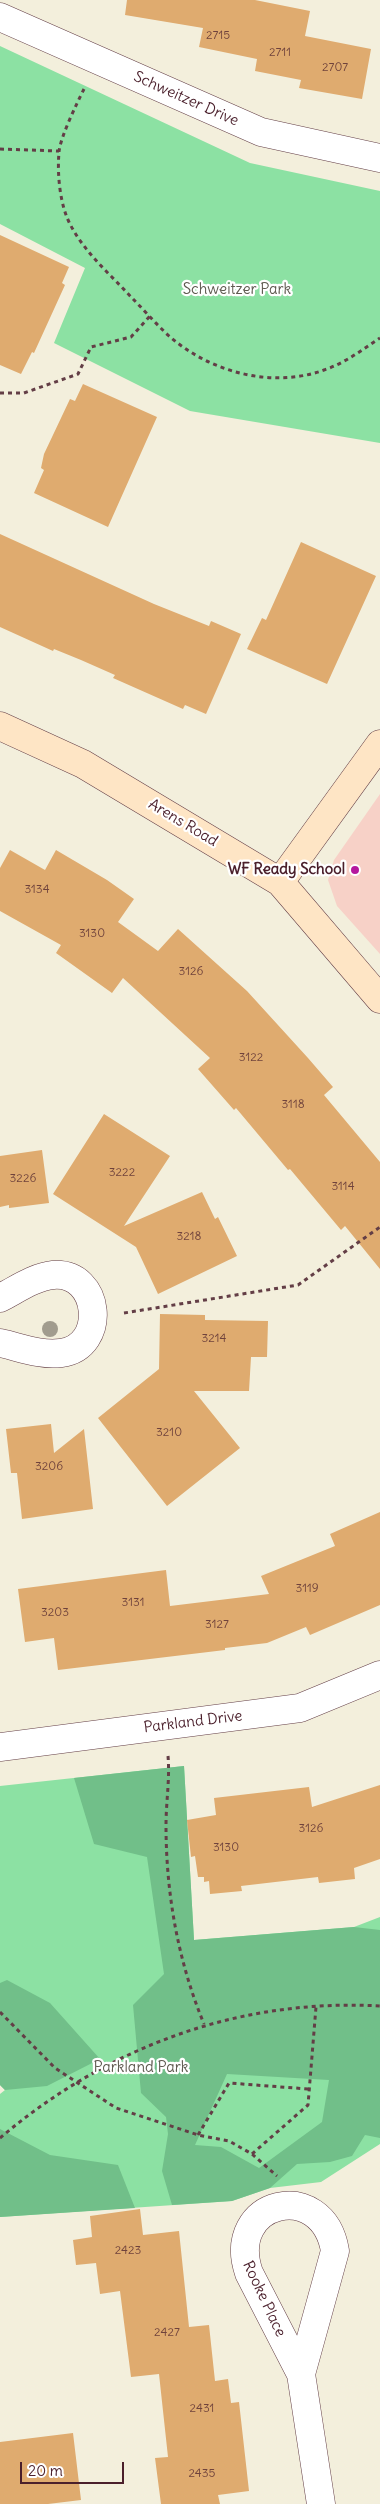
<!DOCTYPE html>
<html>
<head>
<meta charset="utf-8">
<style>
	body { margin:0 }
	#map { position:relative; width:380px; height:2504px; overflow:hidden; background:#f3efdc; font-family:Delius,sans-serif }
	canvas { display:block }
	.scale { position:absolute; left:20px; top:2462px; width:104px; height:22px; box-sizing:border-box; border:2px solid #4a1f2b; border-top:0; padding-left:6px; font-size:15px; line-height:18px; white-space:nowrap; color:#4a1f2b; -webkit-text-stroke:4px #fff; paint-order:stroke }
</style>
</head>
<body>
<div id="map">
<canvas width="380" height="2504"></canvas>
<div class="scale">20 m</div>
</div>
<script>
const g = document.querySelector('canvas').getContext('2d');
g.lineJoin = 'round';
function paint(path, color) {
  g.fillStyle = color;
  g.fill(path, 'evenodd');
}
function stroke(path, color, width, dash) {
  g.strokeStyle = color;
  g.lineWidth = width;
  g.lineCap = dash ? 'butt' : 'round';
  g.setLineDash(dash || []);
  g.stroke(path);
}
function drawText(font, color, halo, rows, align = 'center') {
  g.font = font + ' Delius,sans-serif';
  g.lineWidth = 4.5;
  g.setLineDash([]);
  g.textBaseline = 'middle';
  g.strokeStyle = halo;
  g.fillStyle = color;
  for (const [text, x, y, turn = 0] of rows) {
    g.save();
    g.translate(x, y);
    g.rotate((+turn || 0) * Math.PI / 180);
    g.textAlign = isNaN(turn) ? turn : align;
    if (halo) g.strokeText(text, 0, 0);
    g.fillText(text, 0, 0);
    g.restore();
  }
}
const built = new Path2D(`
	M 380,794 L 380,954 L 337,906 L 328,880 L 334,860 Z`);
const green = new Path2D(`
	M 0,46 L 250,163 L 380,191 L 380,443 L 190,411 L 54,343 L 85,268 L 0,224 Z
	M 184,1766 L 194,1940 L 354,1927 L 380,1917 L 380,2144 L 321,2182 L 270,2188 L 232,2201 L 0,2217 L 0,2094 L 5,2090 L 0,2085 L 0,1786 Z`);
const forest = new Path2D(`
	M 184,1766 L 194,1940 L 354,1927 L 380,1930 L 380,2138 L 365,2135 L 352,2156 L 330,2162 L 297,2164 L 270,2188 L 232,2201 L 172,2205 L 162,2171 L 168,2134 L 166,2117 L 141,2093 L 133,2005 L 164,1974 L 147,1857 L 94,1844 L 74,1778 ZM 227,2074 L 329,2080 L 322,2122 L 259,2168 L 221,2147 L 195,2145 Z
	M 7,1980 L 50,2003 L 100,2059 L 47,2086 L 5,2090 L 0,2085 L 0,1983 Z
	M 0,2129 L 50,2155 L 118,2165 L 135,2208 L 0,2217 Z`);
const building = new Path2D(`
	M 127,0 L 255,0 L 310,11 L 305,36 L 371,49 L 362,99 L 299,88 L 301,80 L 255,71 L 257,59 L 199,47 L 203,28 L 125,15 Z
	M 0,235 L 69,267 L 62,283 L 65,285 L 34,353 L 32,352 L 21,374 L 0,365 Z
	M 83,384 L 157,417 L 108,527 L 34,493 L 44,470 L 41,468 L 44,454 L 70,399 L 75,401 Z
	M 0,534 L 154,604 L 209,626 L 211,621 L 241,634 L 206,714 L 185,705 L 183,709 L 113,678 L 115,675 L 81,660 L 54,649 L 53,651 L 0,627 Z
	M 301,542 L 376,576 L 327,684 L 247,649 L 262,618 L 266,620 Z
	M 10,850 L 45,870 L 56,850 L 107,880 L 134,899 L 118,922 L 158,951 L 178,929 L 247,991 L 308,1058 L 333,1087 L 324,1095 L 380,1162 L 380,1269 L 345,1226 L 341,1230 L 290,1169 L 288,1170 L 236,1108 L 234,1110 L 198,1069 L 210,1058 L 123,978 L 112,993 L 56,953 L 61,945 L 0,911 L 0,868 Z
	M 104,1114 L 170,1156 L 124,1226 L 202,1192 L 215,1219 L 218,1217 L 237,1256 L 158,1294 L 136,1247 L 53,1194 Z
	M 42,1150 L 49,1203 L 9,1208 L 9,1205 L 0,1207 L 0,1156 Z
	M 160,1314 L 205,1315 L 205,1320 L 268,1321 L 267,1357 L 251,1357 L 249,1391 L 194,1391 L 240,1448 L 167,1506 L 98,1418 L 159,1369 Z
	M 51,1424 L 54,1453 L 84,1429 L 93,1509 L 22,1519 L 17,1473 L 11,1473 L 6,1429 Z
	M 380,1512 L 380,1605 L 310,1635 L 306,1627 L 267,1643 L 225,1648 L 225,1650 L 58,1670 L 54,1638 L 25,1642 L 18,1589 L 166,1570 L 170,1606 L 269,1594 L 261,1576 L 335,1546 L 330,1534 Z
	M 380,1785 L 380,1859 L 354,1868 L 355,1879 L 319,1883 L 318,1877 L 241,1886 L 242,1891 L 210,1894 L 209,1881 L 204,1882 L 204,1877 L 198,1877 L 195,1856 L 191,1857 L 187,1820 L 216,1815 L 214,1798 L 309,1787 L 312,1807 Z
	M 140,2209 L 143,2235 L 179,2231 L 189,2327 L 209,2325 L 215,2381 L 228,2379 L 231,2403 L 239,2402 L 249,2491 L 218,2495 L 220,2504 L 161,2504 L 155,2458 L 168,2457 L 159,2374 L 131,2377 L 120,2291 L 100,2294 L 96,2263 L 76,2265 L 73,2240 L 92,2237 L 90,2216 Z
	M 73,2433 L 81,2500 L 48,2504 L 0,2504 L 0,2442 Z`);
const path = new Path2D(`
	M 84,89 C 77,103 60,138 59,152 C 57,175 60,206 71,226 C 86,254 111,275 132,298 C 144,310 156,324 169,336 C 210,372 272,389 324,370 C 345,363 362,350 380,338
	M 0,149 L 59,151
	M 0,393 L 24,393 L 78,374 L 91,347 L 131,337 L 150,316
	M 124,1313 L 298,1285 L 380,1227
	M 168,1756 C 170,1779 166,1802 166,1825 C 166,1894 178,1961 204,2024
	M 0,2012 L 55,2068 L 116,2108 L 198,2135 L 229,2141 L 252,2154 L 277,2176
	M 198,2135 L 229,2083 L 308,2089
	M 0,2138 C 107,2047 239,1998 380,2006
	M 252,2154 L 308,2105 L 316,2007`);
const street = new Path2D(`
	M 0,17 L 261,132 L 380,158
	M 0,1298 C 16,1290 34,1277 53,1275 C 101,1271 108,1347 61,1353 C 41,1356 19,1347 0,1343
	M 0,1747 L 300,1708 L 380,1675
	M 301,2374 L 335,2251 C 323,2177 224,2200 249,2273 L 301,2374 L 321,2504`);
const secondary = new Path2D(`
	M 0,726 L 83,764 L 280,882 L 380,999
	M 280,882 L 380,744`);
const trees = [
	[50,1329]
];
const markers = [
	[355,870,5,"#b5179e"]
];
const numberNames = [
	["2715",218,36],
	["2711",280,53],
	["2707",335,68],
	["3134",37,890],
	["3130",92,934],
	["3126",191,972],
	["3122",251,1058],
	["3118",293,1105],
	["3222",122,1173],
	["3226",23,1179],
	["3114",343,1187],
	["3218",189,1237],
	["3214",214,1339],
	["3210",169,1433],
	["3206",49,1467],
	["3119",307,1589],
	["3131",133,1603],
	["3203",55,1613],
	["3127",217,1625],
	["3126",311,1829],
	["3130",226,1848],
	["2423",128,2251],
	["2427",167,2333],
	["2431",202,2409],
	["2435",202,2474]
];
const streetNames = [
	["Schweitzer Drive",186,99,24],
	["Arens Road",183,823,31],
	["Parkland Drive",193,1722,-7],
	["Rooke Place",264,2299,65]
];
const parkNames = [
	["Schweitzer Park",237,290],
	["Parkland Park",141,2068]
];
const poiNames = [
	["WF Ready School",345,870]
];
paint(built, '#f7d1c7');
paint(green, '#8ce1a3');
paint(forest, '#71bf89');
paint(building, '#dfab6f');
stroke(street, '#633e46', 29);
stroke(secondary, '#633e46', 29);
stroke(path, '#633e46', 3, [4, 4]);
stroke(street, '#fff', 28);
stroke(secondary, '#fee5c5', 28);
g.fillStyle = '#a19c8e';
for (const [x, y] of trees) {
  g.beginPath();
  g.arc(x, y, 8, 0, 2 * Math.PI);
  g.fill();
}
for (const [x, y, r, color] of markers) {
  const dot = new Path2D();
  dot.arc(x, y, r, 0, 2 * Math.PI);
  g.fillStyle = color;
  g.fill(dot);
  stroke(dot, '#fff', 2);
}
drawText('12px', '#6f423c', null, numberNames);
drawText('15px', '#4a1f2b', '#fff', streetNames);
drawText('15px', '#5e594f', '#fff', parkNames);
drawText('bold 15px', '#4a1f2b', '#fff', poiNames, 'right');
</script>
</body>
</html>
